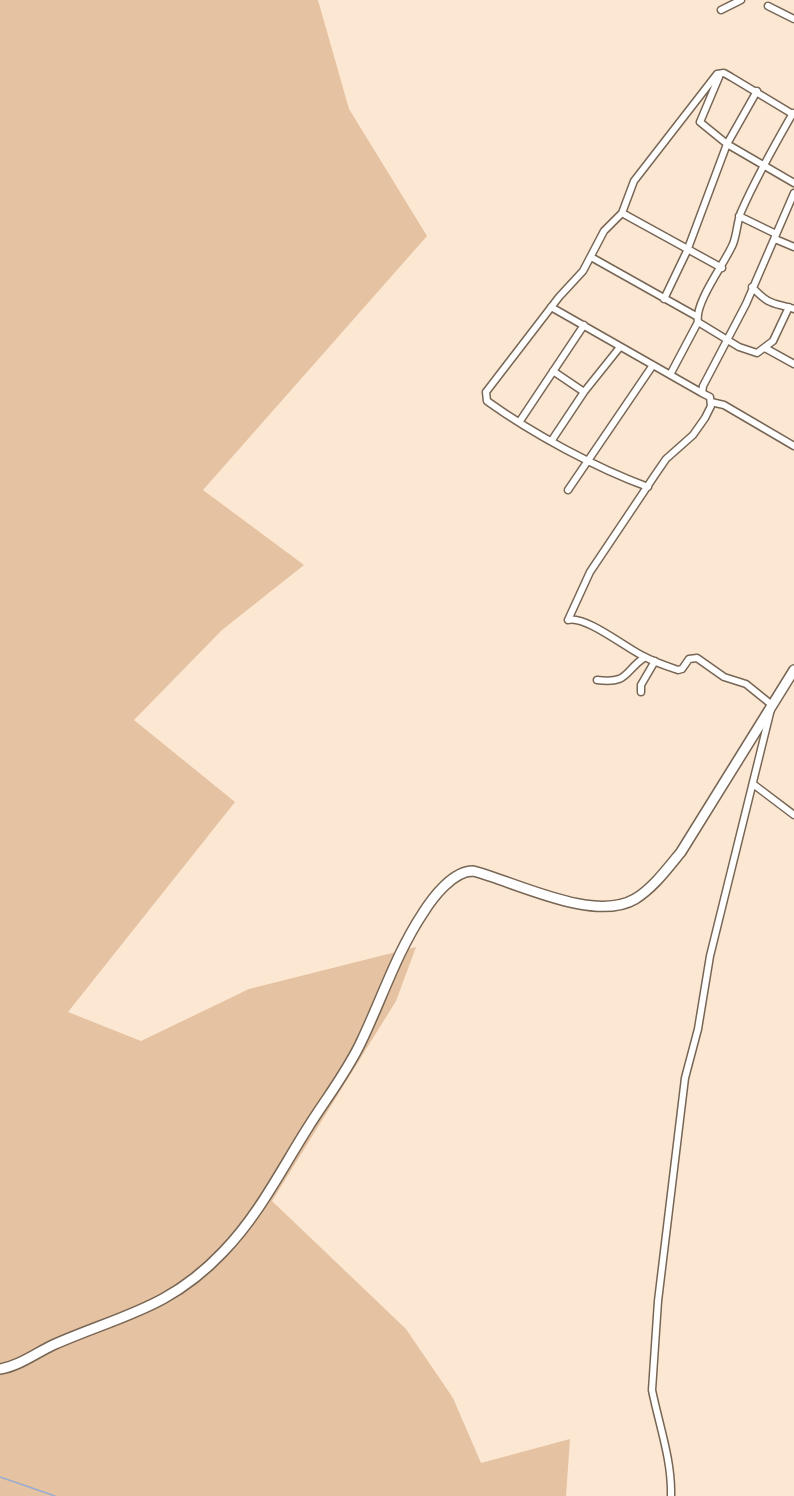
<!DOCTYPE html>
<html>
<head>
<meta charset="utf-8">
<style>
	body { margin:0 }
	canvas { display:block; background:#fce7d3 }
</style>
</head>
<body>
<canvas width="794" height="1496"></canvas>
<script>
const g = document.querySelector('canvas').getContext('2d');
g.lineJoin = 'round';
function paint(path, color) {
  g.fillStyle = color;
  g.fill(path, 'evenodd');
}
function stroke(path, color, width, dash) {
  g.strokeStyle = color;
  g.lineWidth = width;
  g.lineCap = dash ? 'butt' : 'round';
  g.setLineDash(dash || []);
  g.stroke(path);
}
const green = new Path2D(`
	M 0,0 L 318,0 L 349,109 L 427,236 L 203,490 L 304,565 L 222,630 L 134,720 L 235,802 L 68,1012 L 141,1041 L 249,989 L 416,947 L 396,1001 L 272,1201 L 406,1329 L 453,1398 L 481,1463 L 570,1439 L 566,1496 L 0,1496 Z`);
const stream = new Path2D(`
	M 0,1477 L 55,1496`);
const minor = new Path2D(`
	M 768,6 L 794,19
	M 721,10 L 741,0
	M 719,77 L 700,122 L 727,144 L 794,183
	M 622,213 L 722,268
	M 739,216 L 776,234
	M 775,239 L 794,247
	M 591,257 L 696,316
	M 752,287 C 770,306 772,302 794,309
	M 664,299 L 687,251 L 727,144 L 757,91
	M 551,307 L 702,393
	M 698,322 L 739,347 L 757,353 L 773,341 L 789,307
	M 765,348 L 794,364
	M 553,371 L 584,392
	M 671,373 L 698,322 C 694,303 725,263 733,244 C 737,234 737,222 741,212 C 756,178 774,146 793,113
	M 711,402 L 724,405 L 794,446
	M 520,421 L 584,325
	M 552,440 L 584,392 L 620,347
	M 648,487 C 596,468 533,434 487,401 L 486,392 L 559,297 L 583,271 L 604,231 L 622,213 L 634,181 L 717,74 L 724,73 L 731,77 L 794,115
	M 568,490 L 653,365
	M 597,680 C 629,684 623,672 645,657
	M 641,692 L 641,685 L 655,661
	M 753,784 L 794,815
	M 671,1496 C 672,1460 659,1425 652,1390 L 658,1301 L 685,1078 L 698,1029 L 710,956 L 772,705 L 746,684 L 724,677 L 697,658 L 689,659 L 682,669 L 678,670 C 666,666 654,662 643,656 C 626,648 585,615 568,620 L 590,572 L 655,475 L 666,459 L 693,435 L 705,418 L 711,406 L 710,397 L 702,393 L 703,386 L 746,304 L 794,193`);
const secondary = new Path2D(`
	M 0,1369 C 19,1366 36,1353 53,1345 C 121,1315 169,1309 223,1252 C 258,1216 280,1172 307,1129 C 325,1100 348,1071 362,1040 C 382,998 397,952 423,913 C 433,897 453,871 473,871 C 516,882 594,923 635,899 C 653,888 667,869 681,852 L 794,670`);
paint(green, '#e5c2a1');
stroke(stream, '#96acd3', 1.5);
stroke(minor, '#786655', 9);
stroke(secondary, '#786655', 12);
stroke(minor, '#fff', 6);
stroke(secondary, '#fff', 9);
</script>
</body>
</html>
